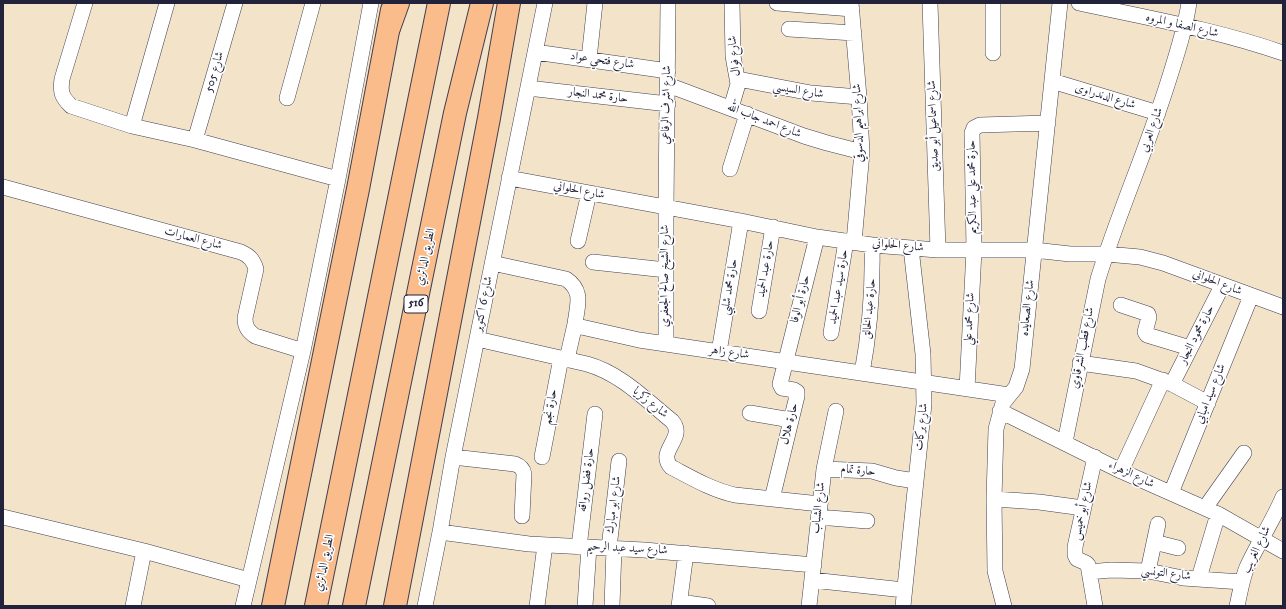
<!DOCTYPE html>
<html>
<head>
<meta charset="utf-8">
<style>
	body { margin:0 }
	#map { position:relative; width:1286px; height:609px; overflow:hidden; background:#f3e3c9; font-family:"IM FELL DW Pica",serif }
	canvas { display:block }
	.frame { position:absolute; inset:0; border:4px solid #22223b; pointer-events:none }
</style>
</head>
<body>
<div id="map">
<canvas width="1286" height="609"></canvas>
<div class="frame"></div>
</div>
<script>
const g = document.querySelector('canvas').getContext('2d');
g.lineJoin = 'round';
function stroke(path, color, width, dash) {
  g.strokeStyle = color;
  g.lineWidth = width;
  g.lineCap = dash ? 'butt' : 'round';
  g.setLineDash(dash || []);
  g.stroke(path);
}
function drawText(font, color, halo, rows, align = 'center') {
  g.font = font + ' "IM FELL DW Pica",Amiri,serif';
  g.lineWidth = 3;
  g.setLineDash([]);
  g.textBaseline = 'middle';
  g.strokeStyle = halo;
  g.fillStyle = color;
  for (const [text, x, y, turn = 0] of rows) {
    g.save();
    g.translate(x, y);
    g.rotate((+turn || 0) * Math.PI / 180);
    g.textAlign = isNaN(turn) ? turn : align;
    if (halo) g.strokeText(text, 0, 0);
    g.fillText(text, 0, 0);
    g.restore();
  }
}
const minor = new Path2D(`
	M 85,3 L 62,79 C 60,93 62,97 71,106 L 132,126 L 195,140 L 338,179
	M 777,3 L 852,9
	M 851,3 L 859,97 L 862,152 L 854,242
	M 930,3 L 938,250
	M 1079,3 C 1148,18 1217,30 1283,53
	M 789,29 L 854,33
	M 535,52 L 668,71
	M 993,53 L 993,3
	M 589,59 L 595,3
	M 738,79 L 811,93 L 859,97
	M 1052,81 L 1158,113
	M 668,85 L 804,136 L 827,143 L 862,152
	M 528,88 L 668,104
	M 287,98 L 313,3
	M 731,108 L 738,84 L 733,56 L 732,3
	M 132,126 L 167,3
	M 195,140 L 235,3
	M 730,169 L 747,114
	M 509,178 L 741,221 L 817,237 L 872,245 L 938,250 L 1034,250 L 1070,254 L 1106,254 L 1140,257 L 1163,263 L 1283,307
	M 3,187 L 241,252 C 250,256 253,260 256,269 L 245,318 C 245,327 248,331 255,336 L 303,351
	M 578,241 L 589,193
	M 593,262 L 666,270
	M 492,263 L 566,279 C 584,291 577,306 575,324 L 577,326 L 639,340 L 1009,395
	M 1121,305 L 1148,314 L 1149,317 L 1145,332 L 1147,335 L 1190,348
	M 759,311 L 773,227
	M 831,333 L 846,241
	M 477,339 L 587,364 C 620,373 646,400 672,421 C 687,438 656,451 671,467 C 692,478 712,490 735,495 L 820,504
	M 666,344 L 666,208 L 668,3
	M 719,352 L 741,221
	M 567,359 L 575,324
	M 1080,363 L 1136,371 L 1172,384 L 1208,403
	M 862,373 C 870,330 873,288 872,245
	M 1172,384 L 1222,286
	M 967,389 L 974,250 L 972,133 L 974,128 L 980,125 L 1048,123
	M 1000,411 L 1121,471 L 1218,514 L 1283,551
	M 750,413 L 791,420
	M 1065,442 L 1098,279 C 1119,211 1148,147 1169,79 C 1177,54 1185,29 1189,3
	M 453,457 L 515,464 C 520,466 523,468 524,474 L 522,516
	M 542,457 L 561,358
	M 824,469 L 872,471 L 896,478 L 916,481
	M 1121,471 L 1163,380
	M 1171,493 L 1251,296
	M 772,499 L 797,396 L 797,392 L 794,390 L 782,388 L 780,384 L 817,237
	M 994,499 L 1039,502 L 1083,508
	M 1205,508 L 1244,453
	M 3,517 L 144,551 L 249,580
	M 818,517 L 867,521
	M 440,532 L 529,544 L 644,550 L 814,565
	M 1154,542 L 1178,548
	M 579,547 L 595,414
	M 609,548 L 619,461
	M 1148,571 L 1158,524
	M 1089,572 L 1111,570 L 1148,571 L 1183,578 L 1242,582
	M 1199,578 L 1218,514
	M 812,580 L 904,590
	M 680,602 L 708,606
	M 133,606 L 144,551
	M 243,606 L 303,351 L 338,179 L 371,3
	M 425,606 L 440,532 L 453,457 L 545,3
	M 537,606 L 545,545
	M 585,606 L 589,547
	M 612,606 L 614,548
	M 679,606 L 686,553
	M 809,606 L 824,469 L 836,411
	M 903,606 L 924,404 L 923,354 L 911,248
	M 1004,606 L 995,571 L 994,499 L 996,429 L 1003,403 L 1016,387 L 1022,369 L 1060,3
	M 1095,606 L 1088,565 L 1086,563 L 1077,559 L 1075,555 L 1075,547 L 1095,457
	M 1237,606 C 1240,593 1242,579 1247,567 C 1258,543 1273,521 1283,497`);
const trunk = new Path2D(`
	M 273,606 L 358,189 L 392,10
	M 395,606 L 489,118 L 509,3`);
const motorway = new Path2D(`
	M 389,28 L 398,3
	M 316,606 L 439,3
	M 354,606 L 455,113 L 482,3`);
const shields = [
	[416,304,24]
];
const shieldNames = [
	["516",416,304]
];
const streetNames = [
	["شارع الصفا و المروه",1182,26,13],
	["شارع فوال",735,56,-96],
	["شارع فتحي عواد",602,61,8],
	["شارع 505",215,72,-74],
	["شارع السيسي",798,91,9],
	["حارة محمد النجار",598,96,7],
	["شارع الدندراوى",1105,97,17],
	["شارع اشرف الرفاعي",667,105,-89],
	["شارع احمد جاب الله",764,121,21],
	["شارع ابراهيم الدسوقي",859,123,-92],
	["شارع اسماعيل أبو صديق",934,126,-92],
	["شارع العربي",1152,130,-70],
	["حارة محمد علي عبد الكريم",973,187,-91],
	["شارع الحلواني",579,191,11],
	["شارع العمارات",193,239,15],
	["شارع الحلواني",898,246,5],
	["الطريق الدائري",426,257,-78],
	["حارة عبد الحميد",766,269,-81],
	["شارع الشيخ صالح الجعفري",666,276,-90],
	["شارع الحلواني",1217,283,21],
	["حارة محمد شلبي",730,287,-81],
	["حارة سيد عبد الحميد",839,287,-81],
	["حارة أبو الوفا",801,299,-76],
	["شارع 6 اكتوبر",484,304,-79],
	["شارع الصعايده",1028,308,-84],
	["حارة عبد الخالق",870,309,-85],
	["شارع محمد علي",970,319,-87],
	["حارة محمود النجار",1197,335,-63],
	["شارع قطب الشرقاوي",1083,348,-79],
	["شارع زاهر",729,353,8],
	["شارع سيد امبابي",1211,394,-68],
	["شارع زكريا",650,403,39],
	["حارة نجم",551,407,-80],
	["حارة هلال",790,424,-76],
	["شارع بركات",922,427,-84],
	["حارة تمام",858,471,5],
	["شارع الزهراء",1131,475,25],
	["حارة فضل رواقه",587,480,-83],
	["شارع ابو مبارك",614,505,-83],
	["شارع الشباب",819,508,-84],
	["شارع أبو خميس",1083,511,-78],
	["شارع سيد عبد الرحيم",627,549,3],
	["شارع الغريب",1257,550,-64],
	["الطريق الدائري",325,563,-78],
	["شارع التونسي",1166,574,7]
];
stroke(minor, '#413f50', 16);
stroke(trunk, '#413f50', 24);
stroke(motorway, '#413f50', 24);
stroke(minor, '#fff', 15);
stroke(trunk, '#f9bc8a', 22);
stroke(motorway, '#f9bc8a', 22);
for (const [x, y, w] of shields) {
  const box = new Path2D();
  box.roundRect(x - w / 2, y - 9, w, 18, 3);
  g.fillStyle = '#fff';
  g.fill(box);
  stroke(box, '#22223b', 1);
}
drawText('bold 11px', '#22223b', null, shieldNames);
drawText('12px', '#22223b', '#fff', streetNames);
</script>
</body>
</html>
